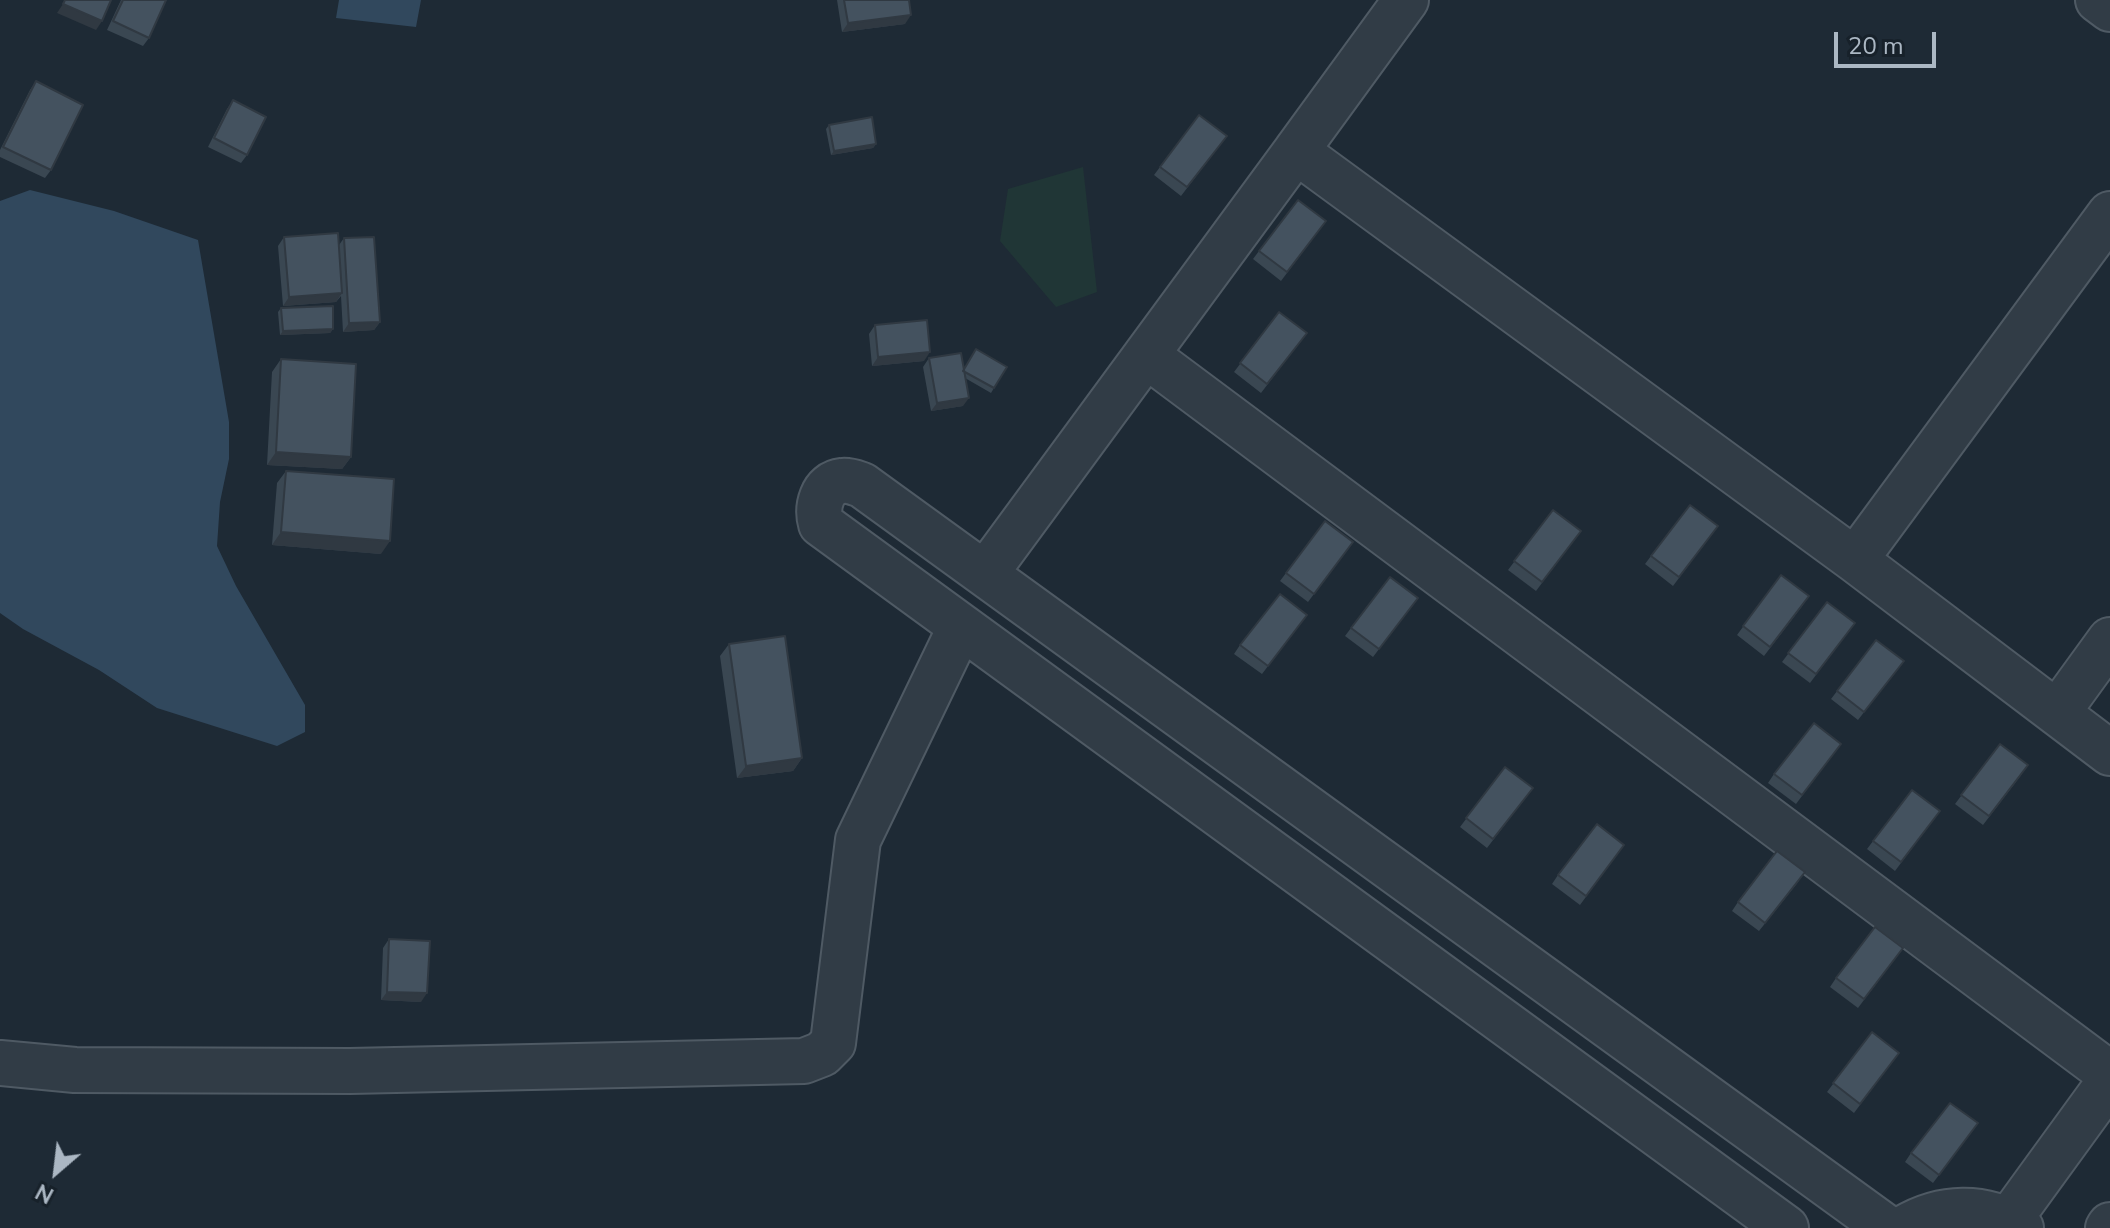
<!DOCTYPE html>
<html>
<head>
<meta charset="utf-8">
<style>
	body { margin:0 }
	#map { position:relative; width:2110px; height:1228px; overflow:hidden; background:#1e2a35; font-family:"Nunito Sans",sans-serif }
	canvas { display:block }
	.north { position:absolute; left:16px; top:1132px; width:80px; height:80px; -webkit-text-stroke:6px #17212a; paint-order:stroke; rotate:208deg; font-size:22px; font-weight:700; line-height:32px; text-align:center; color:#abb7c3 }
	.north::after { content:''; display:block; margin:auto; width:28px; height:36px; background:#abb7c3; clip-path:polygon(50% 0,100% 100%,50% 72%,0 100%) }
	.scale { position:absolute; left:1834px; top:32px; width:102px; height:36px; box-sizing:border-box; border:4px solid #abb7c3; border-top:0; padding-left:10px; font-size:24px; line-height:28px; white-space:nowrap; color:#abb7c3; -webkit-text-stroke:6px #17212a; paint-order:stroke }
</style>
</head>
<body>
<div id="map">
<canvas width="2110" height="1228"></canvas>
<div class="north">N</div>
<div class="scale">20 m</div>
</div>
<script>
const g = document.querySelector('canvas').getContext('2d');
g.lineJoin = 'round';
function paint(path, color) {
  g.fillStyle = color;
  g.fill(path, 'evenodd');
}
function stroke(path, color, width, dash) {
  g.strokeStyle = color;
  g.lineWidth = width;
  g.lineCap = dash ? 'butt' : 'round';
  g.setLineDash(dash || []);
  g.stroke(path);
}
const green = new Path2D(`
	M 1083,167 L 1097,292 L 1056,307 L 1000,241 L 1008,189 Z`);
const water = new Path2D(`
	M 339,0 L 421,0 L 416,27 L 336,18 Z
	M 30,190 L 114,211 L 198,240 L 229,422 L 229,459 L 220,502 L 217,546 L 236,586 L 305,705 L 305,732 L 277,746 L 157,708 L 99,670 L 23,629 L 0,613 L 0,201 Z`);
const minor = new Path2D(`
	M 1406,0 L 1296,151 L 1855,560 L 2110,753
	M 2098,0 L 2110,9
	M 1146,355 L 2110,1074
	M 1855,560 L 2110,214
	M 985,574 L 1296,151
	M 2057,713 L 2110,640
	M 0,1063 L 75,1070 L 350,1071 L 804,1061 L 822,1054 L 833,1043 L 858,840 L 960,628
	M 2009,1220 L 2110,1081
	M 1786,1228 L 821,524 C 816,507 822,483 842,481 C 849,480 856,483 862,485 L 1887,1228
	M 1904,1228 C 1941,1206 1984,1204 2021,1228
	M 2108,1228 L 2110,1225`);
const wall = new Path2D(`
	M 121,0 L 166,0 L 149,38 L 143,46 L 107,30 Z
	M 837,0 L 909,0 L 905,24 L 842,32 Z
	M 36,81 L 51,170 L 45,178 L 0,157 L 0,150 L 30,90 Z
	M 233,100 L 247,155 L 241,163 L 208,147 L 227,109 Z
	M 1199,115 L 1227,136 L 1181,196 L 1154,175 Z
	M 829,125 L 876,144 L 873,148 L 831,155 L 826,129 Z
	M 1326,221 L 1281,281 L 1253,259 L 1259,251 Z
	M 284,237 L 339,245 L 344,238 L 380,322 L 374,330 L 343,332 L 341,296 L 336,302 L 283,306 L 278,246 Z
	M 281,308 L 333,329 L 330,333 L 280,335 L 278,312 Z
	M 1279,312 L 1307,333 L 1261,393 L 1234,372 Z
	M 875,325 L 924,361 L 872,366 L 869,334 Z
	M 929,358 L 964,369 L 994,388 L 991,393 L 965,378 L 963,406 L 931,411 L 923,367 Z
	M 281,359 L 351,457 L 342,469 L 267,465 L 272,372 Z
	M 286,471 L 381,554 L 272,545 L 277,483 Z
	M 1553,510 L 1581,531 L 1536,591 L 1508,570 Z
	M 1718,526 L 1673,586 L 1645,564 L 1651,556 Z
	M 1353,542 L 1308,602 L 1280,581 L 1286,573 Z
	M 1781,575 L 1803,605 L 1764,656 L 1737,635 Z
	M 1418,598 L 1373,657 L 1345,636 L 1351,628 Z
	M 1827,602 L 1855,623 L 1810,683 L 1782,662 Z
	M 1307,615 L 1262,674 L 1234,654 L 1240,645 Z
	M 1876,640 L 1904,661 L 1858,720 L 1831,699 Z
	M 729,644 L 802,758 L 793,771 L 737,778 L 720,656 Z
	M 1841,744 L 1796,804 L 1768,783 L 1774,774 Z
	M 2000,744 L 2022,774 L 1983,825 L 1955,804 Z
	M 1505,767 L 1533,788 L 1487,848 L 1460,827 Z
	M 1912,790 L 1940,811 L 1895,871 L 1867,849 Z
	M 1624,845 L 1580,905 L 1552,884 L 1558,875 Z
	M 1799,881 L 1759,931 L 1732,911 L 1738,902 Z
	M 389,939 L 421,1002 L 381,1000 L 383,948 Z
	M 1903,948 L 1858,1008 L 1830,987 L 1836,978 Z
	M 1872,1032 L 1899,1053 L 1854,1113 L 1827,1092 Z
	M 1978,1123 L 1933,1183 L 1905,1162 L 1911,1153 Z`);
const shadedWall = new Path2D(`
	M 63,4 L 102,21 L 96,30 L 57,13 Z
	M 911,15 L 905,24 L 842,32 L 848,23 Z
	M 876,144 L 873,148 L 831,155 L 834,151 Z
	M 342,293 L 336,302 L 283,306 L 289,297 Z
	M 380,322 L 374,330 L 343,332 L 349,323 Z
	M 333,329 L 330,333 L 280,335 L 283,331 Z
	M 930,352 L 924,361 L 872,366 L 878,357 Z
	M 969,398 L 963,406 L 931,411 L 937,403 Z
	M 276,452 L 351,457 L 342,469 L 267,465 Z
	M 281,532 L 390,541 L 381,554 L 272,545 Z
	M 802,758 L 793,771 L 737,778 L 746,766 Z
	M 387,992 L 427,993 L 421,1002 L 381,1000 Z`);
const building = new Path2D(`
	M 65,0 L 111,0 L 102,21 L 63,4 Z
	M 123,0 L 166,0 L 149,38 L 113,21 Z
	M 844,0 L 909,0 L 911,15 L 848,23 Z
	M 36,81 L 83,105 L 51,170 L 3,147 Z
	M 233,100 L 266,117 L 247,155 L 214,138 Z
	M 1199,115 L 1227,136 L 1187,187 L 1160,167 Z
	M 872,117 L 876,144 L 834,151 L 829,125 Z
	M 1298,200 L 1326,221 L 1287,272 L 1259,251 Z
	M 338,233 L 342,293 L 289,297 L 284,237 Z
	M 374,237 L 380,322 L 349,323 L 344,238 Z
	M 333,306 L 333,329 L 283,331 L 281,308 Z
	M 1279,312 L 1307,333 L 1267,384 L 1240,363 Z
	M 927,320 L 930,352 L 878,357 L 875,325 Z
	M 976,349 L 1007,367 L 994,388 L 963,371 Z
	M 961,353 L 969,398 L 937,403 L 929,358 Z
	M 281,359 L 356,364 L 351,457 L 276,452 Z
	M 286,471 L 394,479 L 390,541 L 281,532 Z
	M 1690,505 L 1718,526 L 1679,577 L 1651,556 Z
	M 1553,510 L 1581,531 L 1542,582 L 1514,561 Z
	M 1325,521 L 1353,542 L 1314,594 L 1286,573 Z
	M 1781,575 L 1809,596 L 1770,647 L 1743,626 Z
	M 1390,577 L 1418,598 L 1379,649 L 1351,628 Z
	M 1280,594 L 1307,615 L 1268,666 L 1240,645 Z
	M 1827,602 L 1855,623 L 1816,674 L 1788,653 Z
	M 785,636 L 802,758 L 746,766 L 729,644 Z
	M 1876,640 L 1904,661 L 1864,712 L 1837,691 Z
	M 1814,723 L 1841,744 L 1802,795 L 1774,774 Z
	M 2000,744 L 2028,765 L 1989,816 L 1961,795 Z
	M 1505,767 L 1533,788 L 1493,839 L 1466,818 Z
	M 1912,790 L 1940,811 L 1901,862 L 1873,841 Z
	M 1597,824 L 1624,845 L 1586,896 L 1558,875 Z
	M 1777,851 L 1805,872 L 1765,923 L 1738,902 Z
	M 1875,927 L 1903,948 L 1864,999 L 1836,978 Z
	M 389,939 L 430,941 L 427,993 L 387,992 Z
	M 1872,1032 L 1899,1053 L 1860,1104 L 1833,1083 Z
	M 1950,1103 L 1978,1123 L 1939,1175 L 1911,1153 Z`);
paint(green, '#203636');
paint(water, '#31485d');
stroke(minor, '#4f5a64', 48);
stroke(minor, '#313c46', 44);
paint(wall, '#3a4752');
paint(shadedWall, '#303942');
paint(building, '#44525f');
stroke(building, '#303942', 2);
</script>
</body>
</html>
